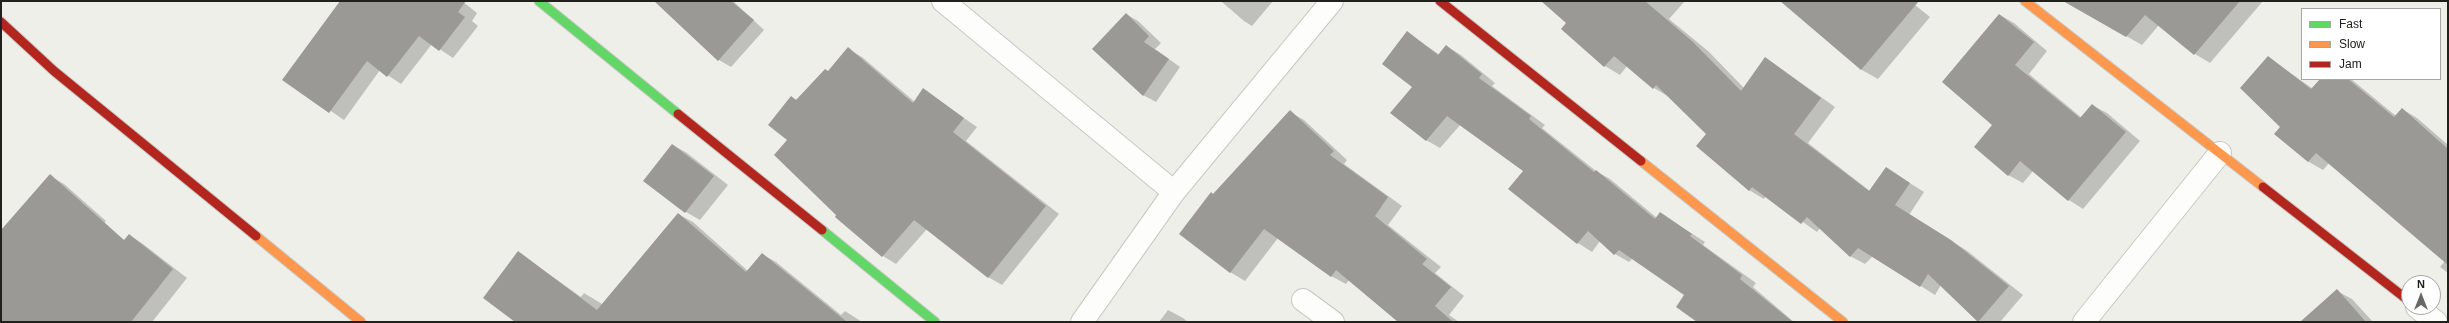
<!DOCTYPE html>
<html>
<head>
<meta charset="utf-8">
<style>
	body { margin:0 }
	#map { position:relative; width:2449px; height:323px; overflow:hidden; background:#efefea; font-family:Helvetica,sans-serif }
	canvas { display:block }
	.frame { position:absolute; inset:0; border:2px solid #20201c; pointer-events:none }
	.legend { position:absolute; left:2301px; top:8px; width:140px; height:72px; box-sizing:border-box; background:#fff; border:1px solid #a6a6a4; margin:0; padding:5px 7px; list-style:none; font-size:12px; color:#20201c }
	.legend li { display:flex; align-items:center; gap:8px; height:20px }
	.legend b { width:20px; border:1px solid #a6a6a4 }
	.north { position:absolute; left:2401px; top:275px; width:40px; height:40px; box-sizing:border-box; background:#fff; border:1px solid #a6a6a4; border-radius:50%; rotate:0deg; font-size:11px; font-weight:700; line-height:16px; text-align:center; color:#20201c }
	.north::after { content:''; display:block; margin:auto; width:14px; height:18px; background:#686864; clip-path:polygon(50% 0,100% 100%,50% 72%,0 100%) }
</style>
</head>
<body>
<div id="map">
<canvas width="2449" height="323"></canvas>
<div class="frame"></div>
<ul class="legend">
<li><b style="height:5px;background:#63d668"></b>Fast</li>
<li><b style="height:5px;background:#ff974d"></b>Slow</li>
<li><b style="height:5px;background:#b3261e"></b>Jam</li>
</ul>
<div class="north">N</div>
</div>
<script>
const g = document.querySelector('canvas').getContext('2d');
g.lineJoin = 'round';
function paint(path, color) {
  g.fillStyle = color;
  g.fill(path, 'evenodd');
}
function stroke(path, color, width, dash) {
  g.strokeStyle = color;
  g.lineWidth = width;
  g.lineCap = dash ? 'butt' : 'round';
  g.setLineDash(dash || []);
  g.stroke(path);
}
const shadow = new Path2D(`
	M 342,1 L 462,1 L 477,13 L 472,21 L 478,26 L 453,58 L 432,44 L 401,84 L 380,70 L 344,120 L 284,79 Z
	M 683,1 L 733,1 L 764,30 L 731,67 L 719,60 Z
	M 1223,1 L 1273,1 L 1252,26 L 1244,21 L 1222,2 Z
	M 1543,1 L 1685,1 L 1669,19 L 1708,51 L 1744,88 L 1766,58 L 1835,107 L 1808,143 L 1870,191 L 1886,168 L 1924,192 L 1909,215 L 1966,250 L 2023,295 L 2000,322 L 1980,322 L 1941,285 L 1935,295 L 1873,256 L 1865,264 L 1850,256 L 1820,228 L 1817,232 L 1766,196 L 1764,199 L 1749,190 L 1707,134 L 1669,97 L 1654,88 L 1627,66 L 1620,75 L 1605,66 L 1562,29 L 1568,23 Z
	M 1782,1 L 1910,1 L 1930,17 L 1878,79 L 1862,70 Z
	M 2073,1 L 2263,1 L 2210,63 L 2195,54 L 2159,25 L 2142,45 L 2070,4 Z
	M 1126,14 L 1138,21 L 1161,43 L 1155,49 L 1180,67 L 1156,102 L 1143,95 Z
	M 2000,15 L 2014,23 L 2047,51 L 2029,74 L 2082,118 L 2092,105 L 2107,113 L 2140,141 L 2083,209 L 2069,200 L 2033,171 L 2023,183 L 2008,175 L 1994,125 Z
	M 1408,33 L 1440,55 L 1446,46 L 1461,55 L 1495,83 L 1492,86 L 1545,125 L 1542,128 L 1596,171 L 1610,179 L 1657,218 L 1660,213 L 1705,242 L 1703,245 L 1756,283 L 1753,287 L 1794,322 L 1698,322 L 1686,295 L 1633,258 L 1629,262 L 1615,254 L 1600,241 L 1592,252 L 1578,243 L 1510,189 L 1525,171 L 1461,124 L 1440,148 L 1426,140 L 1413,86 Z
	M 848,49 L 862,57 L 915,102 L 923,90 L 977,127 L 966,141 L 1059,214 L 1002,285 L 988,277 L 927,229 L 896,264 L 883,256 L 837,217 L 838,215 L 789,140 L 791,97 L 797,100 L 829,72 Z
	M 2268,57 L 2313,89 L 2321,79 L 2351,79 L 2396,116 L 2402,109 L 2417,118 L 2448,145 L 2448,273 L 2440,267 L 2445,261 L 2329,163 L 2323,170 L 2309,162 L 2275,134 L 2281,127 Z
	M 1290,112 L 1304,120 L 1347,160 L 1344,164 L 1402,206 L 1388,225 L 1441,267 L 1435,273 L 1464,296 L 1449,315 L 1459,322 L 1400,322 L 1349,280 L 1346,284 L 1331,276 L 1278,238 L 1245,281 L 1230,272 L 1213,195 Z
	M 673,145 L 687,153 L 728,185 L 700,220 L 686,212 Z
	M 50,176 L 64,184 L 106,221 L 24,322 L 1,322 L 1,245 Z
	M 678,214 L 693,222 L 748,271 L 762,254 L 776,262 L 841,315 L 845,311 L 862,322 L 517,322 L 519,253 L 581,297 L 584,293 L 602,304 Z
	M 129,235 L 143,244 L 187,278 L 152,322 L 66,322 Z
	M 2337,291 L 2352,299 L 2373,322 L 2302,322 Z
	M 1168,310 L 1183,318 L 1188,322 L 1159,322 Z`);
const building = new Path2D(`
	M 340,1 L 466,1 L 458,12 L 465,17 L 439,51 L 419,36 L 387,77 L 367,61 L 329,113 L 282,80 Z
	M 654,1 L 731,1 L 754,20 L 718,61 Z
	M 1541,1 L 1645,1 L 1693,42 L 1741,91 L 1765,57 L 1821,98 L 1794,134 L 1869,191 L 1886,167 L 1910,183 L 1895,205 L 1951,240 L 2009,286 L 1978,322 L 1928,274 L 1920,287 L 1858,248 L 1850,257 L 1807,217 L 1801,224 L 1752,187 L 1749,191 L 1696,146 L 1706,134 L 1656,85 L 1653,89 L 1614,56 L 1604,67 L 1561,29 L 1566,23 Z
	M 1780,1 L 1919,1 L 1861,70 Z
	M 2063,1 L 2240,1 L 2194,55 L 2145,15 L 2126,37 Z
	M 1126,13 L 1149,36 L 1144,42 L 1169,59 L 1143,96 L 1092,49 Z
	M 1999,14 L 2034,42 L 2015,65 L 2080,118 L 2092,104 L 2126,132 L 2068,201 L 2020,161 L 2008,176 L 1974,147 L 1992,125 L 1942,82 Z
	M 1407,31 L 1438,55 L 1446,45 L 1482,74 L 1479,78 L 1531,116 L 1529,119 L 1594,172 L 1596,170 L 1655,219 L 1660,212 L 1692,234 L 1690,236 L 1742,275 L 1740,279 L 1793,322 L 1697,322 L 1676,307 L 1684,295 L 1619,250 L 1614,255 L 1588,231 L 1577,244 L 1508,189 L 1523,171 L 1447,116 L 1426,141 L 1390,113 L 1412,87 L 1382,64 Z
	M 848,47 L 913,103 L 923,88 L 964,118 L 953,132 L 1046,206 L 988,278 L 914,220 L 882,257 L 835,217 L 836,215 L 774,155 L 787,140 L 768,125 L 791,96 L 796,100 L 825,69 L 828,71 Z
	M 2268,56 L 2311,89 L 2320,79 L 2348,79 L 2394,117 L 2402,108 L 2448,149 L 2448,265 L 2316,153 L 2308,162 L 2274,134 L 2280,127 L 2240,88 Z
	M 1290,110 L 1334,151 L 1330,155 L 1388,197 L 1375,216 L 1427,259 L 1422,264 L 1451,287 L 1435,306 L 1453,322 L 1398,322 L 1336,270 L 1331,277 L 1264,229 L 1230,273 L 1179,234 L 1211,192 L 1213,194 Z
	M 672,144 L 714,176 L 685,213 L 643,181 Z
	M 50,174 L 124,240 L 129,234 L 173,269 L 131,322 L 1,322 L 1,230 Z
	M 678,213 L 746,272 L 762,253 L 847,322 L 515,322 L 483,298 L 518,251 L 597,310 Z
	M 2337,289 L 2366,322 L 2300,322 Z`);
const street = new Path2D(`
	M 943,1 L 1174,192
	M 1303,300 L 1333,322
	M 2417,307 L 2436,322
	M 1082,322 L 1174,192 L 1332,1
	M 2084,322 L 2220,153`);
const fast = new Path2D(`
	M 539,1 L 678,114
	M 822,230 L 935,322`);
const slow = new Path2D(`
	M 2025,1 L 2263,187
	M 1641,161 L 1843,322
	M 256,236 L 361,322`);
const jam = new Path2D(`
	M 1440,1 L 1641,161
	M 1,22 L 54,71 L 256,236
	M 678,114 L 822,230
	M 2263,187 L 2409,301`);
paint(shadow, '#0003');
paint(building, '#9a9995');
stroke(street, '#c7c7c3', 24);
stroke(fast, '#c7c7c3', 11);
stroke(slow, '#c7c7c3', 11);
stroke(jam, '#c7c7c3', 11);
stroke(street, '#fdfdfc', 22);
stroke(fast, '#63d668', 9);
stroke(slow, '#ff974d', 9);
stroke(jam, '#b3261e', 9);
</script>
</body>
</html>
